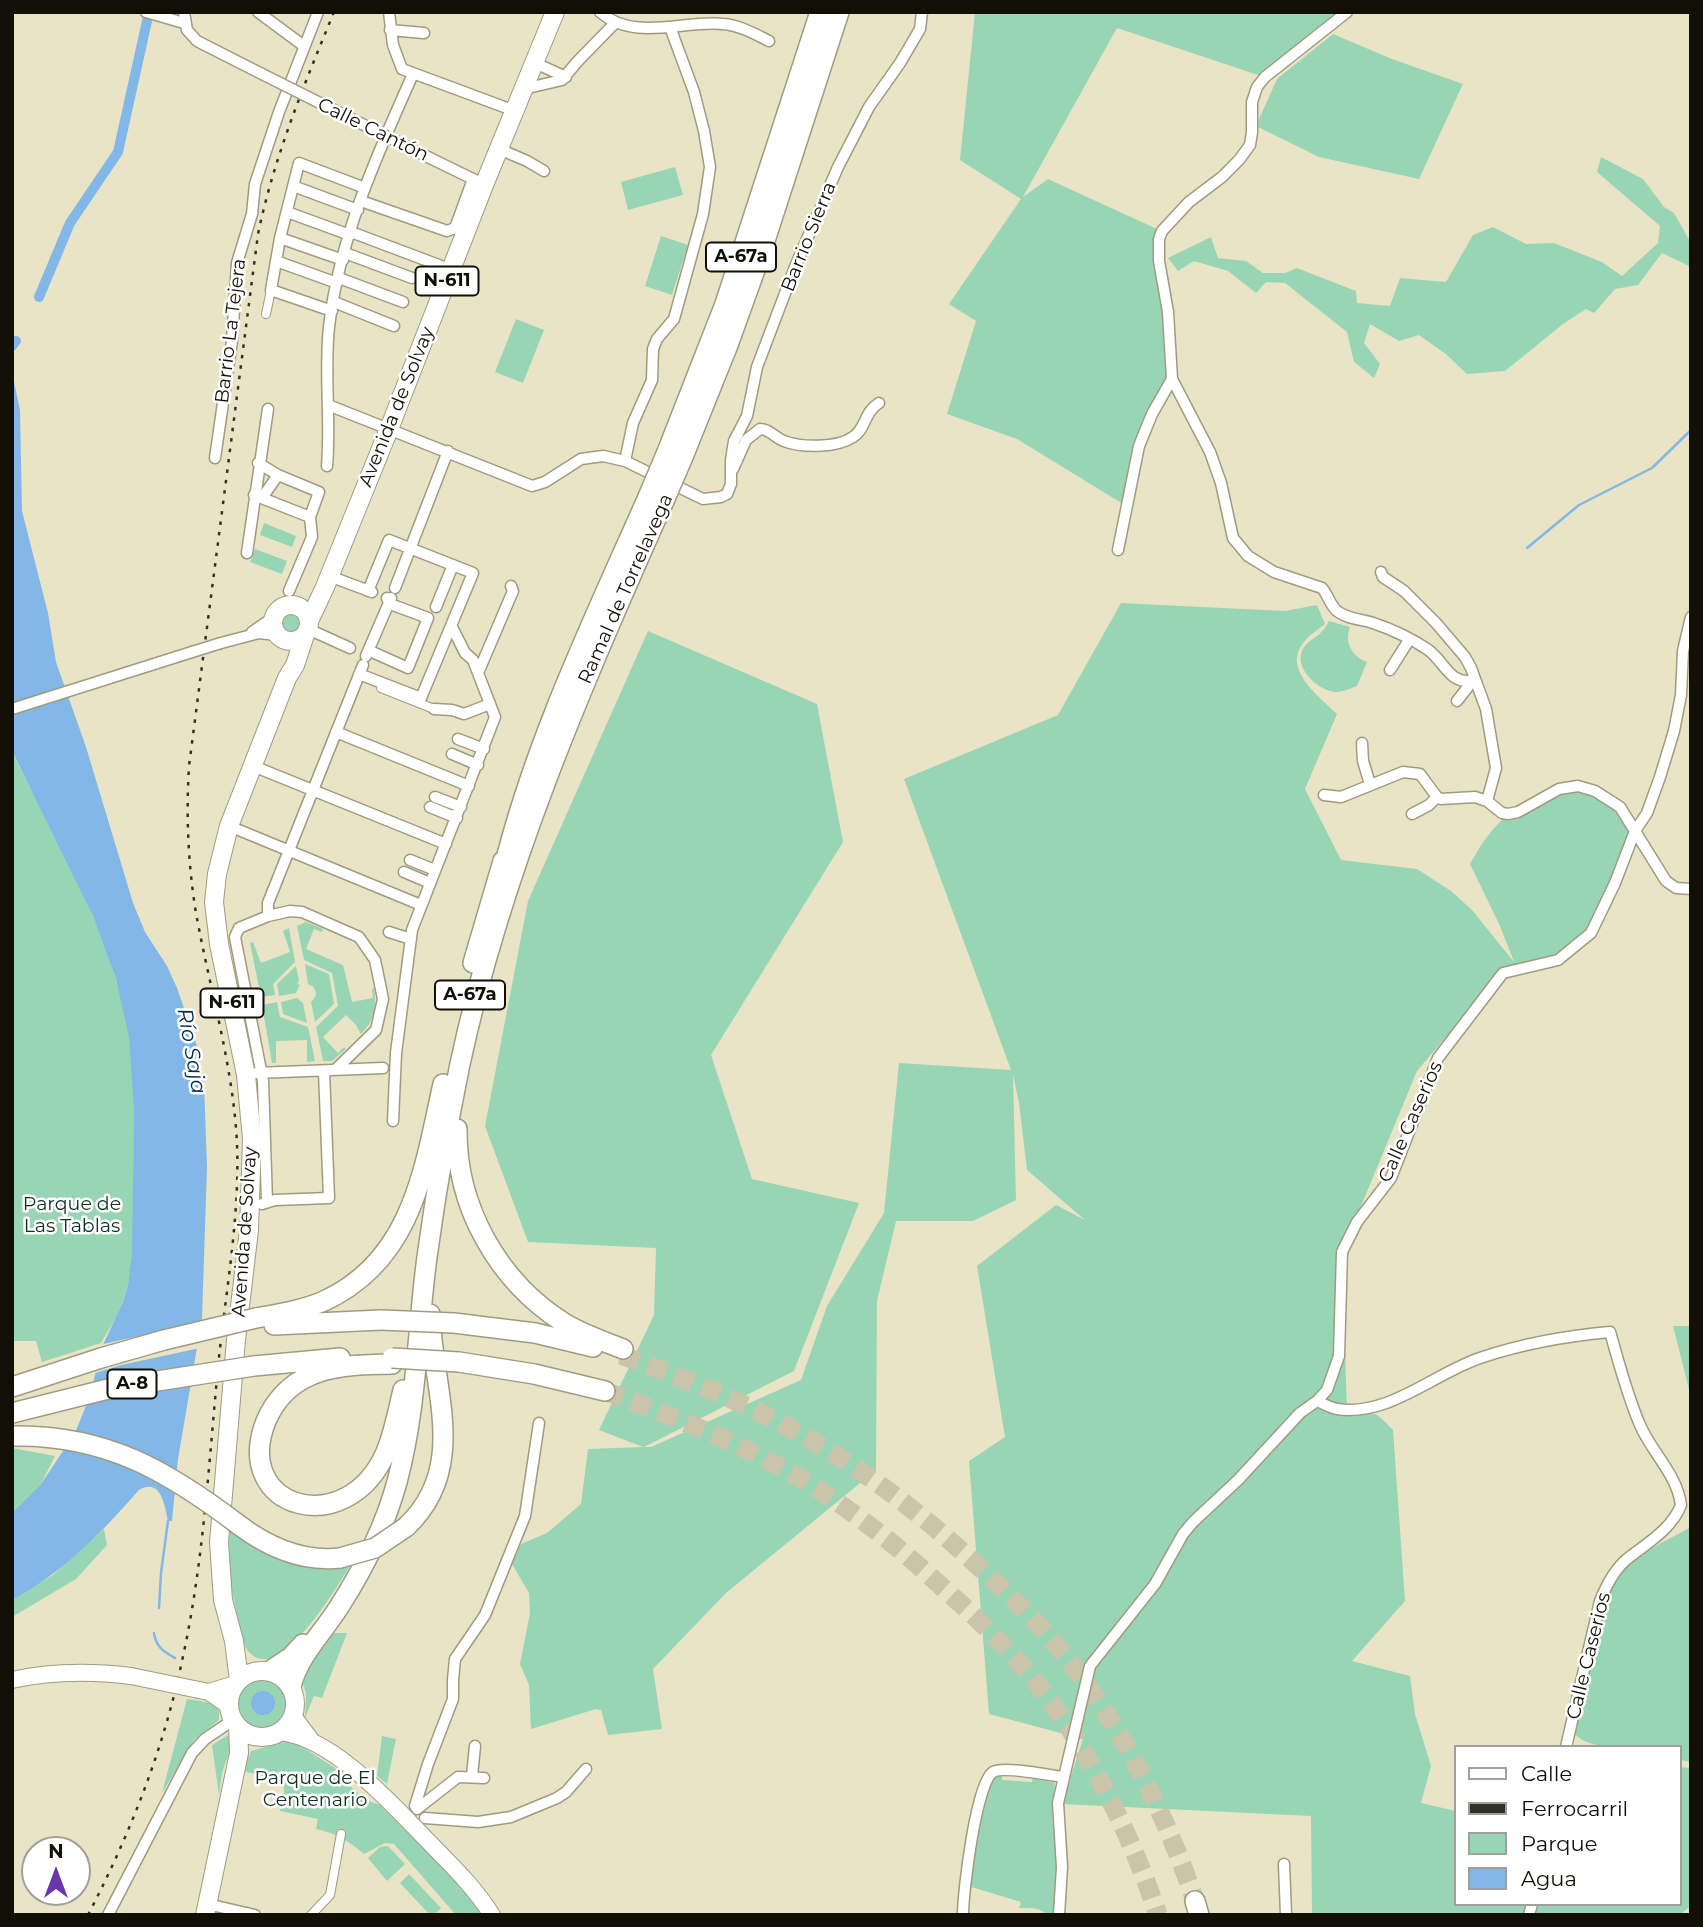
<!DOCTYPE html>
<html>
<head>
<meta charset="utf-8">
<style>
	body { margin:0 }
	#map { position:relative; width:1703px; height:1927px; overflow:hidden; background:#eae4c7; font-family:Montserrat,sans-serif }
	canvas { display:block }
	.frame { position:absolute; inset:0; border:14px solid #110f06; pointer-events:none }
	.legend { position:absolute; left:1454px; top:1745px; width:228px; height:161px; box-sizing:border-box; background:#fff; border:2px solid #a09f9b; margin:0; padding:9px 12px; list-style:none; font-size:21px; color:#110f06 }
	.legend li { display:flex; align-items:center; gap:14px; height:35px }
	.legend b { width:35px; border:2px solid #a09f9b }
	.north { position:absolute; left:21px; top:1836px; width:70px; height:70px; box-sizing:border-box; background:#fff; border:2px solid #a09f9b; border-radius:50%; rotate:0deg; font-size:19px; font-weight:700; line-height:28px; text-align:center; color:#110f06 }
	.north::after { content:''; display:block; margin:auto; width:24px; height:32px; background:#6836ad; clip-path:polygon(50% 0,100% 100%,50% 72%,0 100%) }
</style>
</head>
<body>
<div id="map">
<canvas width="1703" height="1927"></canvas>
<div class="frame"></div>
<ul class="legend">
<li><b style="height:9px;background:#fff"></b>Calle</li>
<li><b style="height:9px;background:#333024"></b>Ferrocarril</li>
<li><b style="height:19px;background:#98d5b5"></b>Parque</li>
<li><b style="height:19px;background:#82b7e7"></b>Agua</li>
</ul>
<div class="north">N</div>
</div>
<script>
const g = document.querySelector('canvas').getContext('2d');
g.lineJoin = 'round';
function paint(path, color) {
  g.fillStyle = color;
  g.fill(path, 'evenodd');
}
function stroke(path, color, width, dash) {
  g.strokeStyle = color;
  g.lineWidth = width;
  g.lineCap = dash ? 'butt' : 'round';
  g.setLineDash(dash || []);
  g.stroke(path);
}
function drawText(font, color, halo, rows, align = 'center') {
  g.font = font + ' Montserrat,sans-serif';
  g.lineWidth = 5;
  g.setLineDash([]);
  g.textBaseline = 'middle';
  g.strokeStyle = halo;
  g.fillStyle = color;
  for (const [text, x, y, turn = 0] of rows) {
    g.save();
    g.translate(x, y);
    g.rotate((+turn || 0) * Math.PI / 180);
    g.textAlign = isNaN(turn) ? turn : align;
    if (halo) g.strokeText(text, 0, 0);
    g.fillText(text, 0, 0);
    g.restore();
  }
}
const green = new Path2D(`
	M 975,12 L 1342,12 L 1261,76 L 1117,28 L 1023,197 L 1048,179 L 1157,229 L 1155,242 L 1162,285 L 1168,378 L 1123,504 L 1017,439 L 947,414 L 976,321 L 949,304 L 1021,199 L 960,160 Z
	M 1333,34 L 1392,59 L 1463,84 L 1419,179 L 1319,157 L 1256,126 L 1277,79 Z
	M 1601,157 L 1643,179 L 1664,207 L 1674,213 L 1691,243 L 1691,267 L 1662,253 L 1638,285 L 1615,289 L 1594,313 L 1586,309 L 1563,324 L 1505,371 L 1467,374 L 1447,355 L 1419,335 L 1399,341 L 1370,324 L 1364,343 L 1380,364 L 1374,378 L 1354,362 L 1347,332 L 1285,283 L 1266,282 L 1256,293 L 1228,271 L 1194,261 L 1178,271 L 1168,258 L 1211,237 L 1218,258 L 1246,261 L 1263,273 L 1285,273 L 1297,268 L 1356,291 L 1357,303 L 1390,306 L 1400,278 L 1446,282 L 1473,235 L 1493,227 L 1526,244 L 1554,243 L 1602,262 L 1622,276 L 1658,243 L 1660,226 L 1597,172 Z
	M 675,167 L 683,195 L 628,210 L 621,182 Z
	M 661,236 L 688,245 L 672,295 L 645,286 Z
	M 516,319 L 544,330 L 523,383 L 495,372 Z
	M 264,523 L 296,536 L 292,547 L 260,535 Z
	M 255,549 L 287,561 L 282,574 L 250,562 Z
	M 1121,603 L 1285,611 L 1317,605 L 1325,624 C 1318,630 1309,635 1304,642 C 1281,669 1320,697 1337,714 L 1305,789 L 1341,860 L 1417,869 L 1451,891 L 1472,910 L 1514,962 L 1500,926 L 1470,864 C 1479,848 1488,833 1502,820 C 1511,812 1565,789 1577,790 C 1588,790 1597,798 1606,803 C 1620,811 1629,821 1630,837 C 1615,874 1599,932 1562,952 C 1543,962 1521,961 1500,973 L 1417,1071 L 1342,1252 L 1347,1413 C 1373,1410 1375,1411 1393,1430 L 1405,1601 L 1352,1661 L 1410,1676 L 1415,1714 L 1431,1766 L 1421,1803 L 1456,1811 L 1456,1904 L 1526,1904 L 1524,1915 L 1312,1915 L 1311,1816 L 1062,1804 L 1083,1739 L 989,1714 L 969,1461 L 1005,1437 L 977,1266 L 1056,1205 L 1085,1220 L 1027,1170 L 1019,1103 L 1013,1075 L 1016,1200 L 973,1221 L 896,1221 L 877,1301 L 876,1470 L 726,1593 L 653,1669 L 662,1729 L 608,1735 L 601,1710 L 596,1709 L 531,1729 L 529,1685 L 520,1664 L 530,1613 L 529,1593 L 512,1564 L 521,1544 L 547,1533 L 581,1504 L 588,1449 L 643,1447 L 599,1430 L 654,1315 L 656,1248 L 528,1242 L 485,1126 L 528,901 L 648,631 L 817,704 L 843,842 L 711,1055 L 752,1179 L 859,1203 L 794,1371 L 644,1447 L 651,1447 L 801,1380 L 827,1306 L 884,1213 L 899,1063 L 1011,1070 L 904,779 L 1058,715 Z
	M280 624a10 10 0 1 1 20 0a10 10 0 1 1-20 0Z
	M 1329,621 L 1350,627 C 1344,643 1352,656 1367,662 L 1357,686 C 1349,689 1339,694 1330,691 C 1315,687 1293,666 1303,649 C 1309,638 1321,638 1329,621 Z
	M 12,752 C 57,842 113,935 129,1036 C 137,1083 134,1132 133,1179 C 133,1219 137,1263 123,1301 C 118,1316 109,1329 101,1343 L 42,1362 L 36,1341 L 12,1341 Z
	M 306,922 L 323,929 L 322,932 L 314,929 L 306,949 L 343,965 L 352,1002 L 373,998 L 372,989 L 374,988 C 377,1005 374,1022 361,1034 L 356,1025 L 346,1015 L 323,1037 L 338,1053 L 344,1047 L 346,1049 L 332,1061 L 323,1061 L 316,1027 L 338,1006 L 332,973 L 304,960 L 297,926 Z
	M 289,928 L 295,962 L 273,984 L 275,995 L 261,997 L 250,943 L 253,942 L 261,963 L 290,952 L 283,931 Z
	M 305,964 L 329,974 L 334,1004 L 315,1022 L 311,1002 C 319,996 317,987 308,984 Z
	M 296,966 L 299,981 L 297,984 L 300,985 L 296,993 L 279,996 L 277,984 Z
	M 297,998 L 303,1003 L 307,1023 L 283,1014 L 281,1002 Z
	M 277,1002 L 280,1017 L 308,1027 L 315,1061 L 307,1062 L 307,1040 L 276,1041 L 276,1063 L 272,1063 L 262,1005 Z
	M 1673,1326 L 1691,1326 L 1691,1397 Z
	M 12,1448 L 55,1456 L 41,1484 L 12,1513 Z
	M 229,1527 L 351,1564 C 338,1585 270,1703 243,1642 L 230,1582 Z
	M 1691,1527 L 1691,1762 L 1680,1760 L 1680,1747 C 1656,1747 1589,1754 1574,1733 L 1603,1599 L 1612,1583 L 1632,1559 Z
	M 104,1529 L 107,1545 L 76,1579 L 12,1617 L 12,1600 L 53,1575 Z
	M 334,1633 L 347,1633 L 322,1698 L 314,1696 L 305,1718 L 306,1693 L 302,1680 L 309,1660 Z
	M238 1703a25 25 0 1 1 50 0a25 25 0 1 1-50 0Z
	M 187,1699 L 213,1703 L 219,1711 L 219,1720 L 195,1739 L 162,1793 Z
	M 228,1735 L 232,1744 L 222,1773 L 219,1795 L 212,1745 Z
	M 382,1736 L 396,1739 L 387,1784 L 377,1776 Z
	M 291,1740 L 337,1769 L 350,1786 L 366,1800 L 380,1805 L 463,1888 L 483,1915 L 456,1915 L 394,1844 L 385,1843 L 364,1854 C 349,1841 336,1833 316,1829 L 318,1819 L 280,1811 C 282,1801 288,1788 280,1780 L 243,1771 L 251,1751 Z
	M 1680,1767 L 1691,1768 L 1691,1906 L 1679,1915 L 1533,1915 L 1535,1904 L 1680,1904 Z
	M 1002,1774 L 1002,1780 L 1032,1782 L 1033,1778 L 1055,1783 L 1052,1815 L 1057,1865 L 1054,1915 L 1047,1915 C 1040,1907 1029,1908 1019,1908 L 1021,1902 L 968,1886 L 981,1811 L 993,1778 Z
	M 388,1846 L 405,1864 L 387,1881 L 368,1858 L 380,1847 Z
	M 409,1874 L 441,1908 L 434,1915 L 430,1915 L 400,1883 Z`);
const water = new Path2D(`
	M 12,372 L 20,410 L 22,511 L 48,613 L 56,662 L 86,747 L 133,903 L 145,932 L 167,966 L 177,988 L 196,1043 L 204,1083 L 207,1167 L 202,1318 L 178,1459 L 172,1521 L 168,1521 C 165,1506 161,1477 139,1490 C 101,1533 63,1573 12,1600 L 12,1513 L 41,1484 L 75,1433 L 90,1396 L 101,1349 L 123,1302 L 128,1285 L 132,1254 L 134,1110 L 129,1037 L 116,979 L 93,916 L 12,751 Z
	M251 1703a12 12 0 1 1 24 0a12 12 0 1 1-24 0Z`);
const pier = new Path2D(`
	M 205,1321 L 200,1348 L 121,1365 L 92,1374 L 99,1345 Z`);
const stream = new Path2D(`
	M 1527,548 L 1579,505 L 1652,468 L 1691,430
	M 159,1608 L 161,1573 L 168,1521
	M 154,1633 C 156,1647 163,1651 175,1658`);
const canal = new Path2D(`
	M 39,297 L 70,223 L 118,152 L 149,12
	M 12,346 L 16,341`);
const motorwayTunnel = new Path2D(`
	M 621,1355 C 692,1381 764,1410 828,1450 C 878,1481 924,1517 967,1556 C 996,1582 1025,1609 1050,1638 C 1116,1714 1163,1806 1195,1901
	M 605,1391 C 674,1417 744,1444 808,1483 C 856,1513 900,1548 942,1587 C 975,1616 1007,1647 1035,1681 C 1090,1750 1130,1832 1158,1915`);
const pedestrian = new Path2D(`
	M 266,314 L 271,290
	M 381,688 L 434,709
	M 311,1915 L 330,1895 L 341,1834`);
const minor = new Path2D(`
	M 146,12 L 184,23
	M 184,12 L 187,30 L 197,41 L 262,74
	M 258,12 L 304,46
	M 389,12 L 393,45 L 402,69 L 515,111
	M 600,12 C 634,42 683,20 723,24 C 739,25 755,34 769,41
	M 1347,12 L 1265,77 L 1257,87 L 1252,102 L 1252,132 L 1250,145 L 1239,160 L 1222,177 L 1189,202 L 1162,231 L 1159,239 L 1159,261 L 1168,312 L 1172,379 L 1210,452 L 1221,483 L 1233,538 L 1248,556 L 1274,572 L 1322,588 C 1328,595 1330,605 1337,611 C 1347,619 1361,619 1373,623 C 1391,629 1412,639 1427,649 C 1445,661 1449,686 1474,680
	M 390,30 L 424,33
	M 535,63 L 566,77
	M 526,85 L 532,87 L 562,80 L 577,62 L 615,23
	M 499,149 L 527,161 L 544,171
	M 430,158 L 479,182
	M 293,186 L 358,210
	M 361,201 L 447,231 L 455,228 L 473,179
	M 287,212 L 350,235
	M 351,232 L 452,270
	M 280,238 L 343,260
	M 345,253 L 412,278
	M 276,261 L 337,283
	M 339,278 L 403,302
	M 334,302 L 394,326
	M 332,311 L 271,290 L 280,238 L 299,163 L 365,188
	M 328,405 L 532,486 L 545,482 L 581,459 L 603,456 L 625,461 L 703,499 L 721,497 L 727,494 L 731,484 L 731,460 L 734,441 L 747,416 L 757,367 L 795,267 L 838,167 L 869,107 L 900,63 L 920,29 L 922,12
	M 215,458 L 232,341 L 237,263 L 252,214 L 255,184 L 279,112 L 318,12
	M 625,461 L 633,423 L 652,380 L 653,349 L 657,339 L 674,319 L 703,214 L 710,167 L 704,131 L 694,92 L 670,27
	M 258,463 L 278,475 L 319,492 L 310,517 L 312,537 L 289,591
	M 327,466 C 331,420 324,373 329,327 C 339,238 377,155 413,74
	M 733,469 L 746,440 L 760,429 C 770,429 775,438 784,441 C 802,448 837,448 853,437 C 866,429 864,412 879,403
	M 254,495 L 310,517
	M 262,498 L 278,475
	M 1118,550 L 1139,446 L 1152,414 L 1172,379
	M 247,553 L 268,409
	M 1381,572 L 1383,577 L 1404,591 L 1436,623 L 1465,657 L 1471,668 L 1486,709 L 1496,768 L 1487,801
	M 329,576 L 372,592
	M 395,588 L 448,451
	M 436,607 L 453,565
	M 308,629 L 350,648
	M 252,632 L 275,616
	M 221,643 L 259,633 L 277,635
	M 370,651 L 408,668 L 428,618 L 390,604 L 387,598
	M 366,656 L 391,598
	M 1390,670 L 1409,640
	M 478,673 L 513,591 L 511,586
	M 359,674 L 421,698 L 473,573 L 389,540 L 368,591
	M 1457,701 L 1468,687 L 1470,681
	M 12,709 L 192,652
	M 434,709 L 452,710 L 464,714 L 490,704
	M 336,732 L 469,786
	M 458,739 L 484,749
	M 1362,743 L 1363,761 L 1370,784
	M 452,754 L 478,765
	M 253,766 L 446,844
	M 1324,795 L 1341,797 L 1403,772 L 1420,774 L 1437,797 L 1441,799 L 1475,797 L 1487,801 L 1502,813 L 1508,814 L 1518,812 L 1559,789 L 1578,786 L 1595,791 L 1620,807 L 1666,881 L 1676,888 L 1691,889
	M 435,797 L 461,807
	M 430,807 L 457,818
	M 1412,814 L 1429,805 L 1437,797
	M 229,826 L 421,905
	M 410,860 L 435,870
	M 404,872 L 430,883
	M 268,916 L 268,903 L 363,665
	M 389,932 L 411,939
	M 256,1073 L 383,1068
	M 393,1121 L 396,1053 L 412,930 L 495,717 L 473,660 L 465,653 L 452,627
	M 267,1202 L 263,1081 L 235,937 L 239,928 L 268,916 L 290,911 L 302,912 L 359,937 L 375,960 L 383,999 L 376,1030 L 335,1070
	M 262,1204 L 275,1200 L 329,1198 L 324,1071
	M 1317,1401 C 1324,1404 1331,1408 1337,1409 C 1390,1417 1435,1372 1483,1357 C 1525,1343 1566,1336 1610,1332 C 1619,1363 1627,1395 1640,1425 C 1652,1453 1677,1474 1681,1505 C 1672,1529 1646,1544 1627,1559 C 1614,1570 1606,1586 1600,1601 L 1566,1747
	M 472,1776 L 475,1746
	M 415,1806 L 428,1764 L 453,1699 L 453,1680 L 455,1659 L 485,1615 L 525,1516 L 539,1423
	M 417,1809 L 458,1777 L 484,1778
	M 425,1818 L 478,1822 L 511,1817 L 557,1798 L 566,1792 L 586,1769
	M 1284,1864 L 1286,1915
	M 207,1904 L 255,1915
	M 108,1915 L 192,1753 L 205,1739 L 233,1720
	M 963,1915 C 963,1892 976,1783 993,1772 C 1003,1766 1049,1775 1063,1777
	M 1059,1915 L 1062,1867 L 1058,1803 L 1090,1666 L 1155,1584 L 1183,1534 L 1193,1522 L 1238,1480 L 1300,1413 L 1317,1401 L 1327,1390 L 1339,1356 L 1342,1252 L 1357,1222 L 1391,1178 L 1438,1058 L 1503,973 L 1558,960 L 1591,933 L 1615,883 L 1635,831 L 1647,813 L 1660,777 L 1674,731 L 1681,695 L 1683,651 L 1691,617
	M 1529,1915 L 1532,1904`);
const primary = new Path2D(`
	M 12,1680 C 52,1671 91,1671 131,1676
	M 199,1690 L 209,1692 L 229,1706
	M 209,1692 L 235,1684
	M 293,1716 L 311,1740
	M 281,1732 C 334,1739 389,1801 425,1838 C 449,1863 473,1885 492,1915`);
const trunk = new Path2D(`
	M273 623a18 18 0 1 1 36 0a18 18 0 1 1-36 0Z
	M 309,621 L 325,587 L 389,429 L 484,185 L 555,12
	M229 1704a33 33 0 1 1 66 0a33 33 0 1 1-66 0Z
	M 239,1680 L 234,1641 L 223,1600 L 219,1542 L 236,1340 L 249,1230 L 252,1139 L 246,1075 L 219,944 L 214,902 L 217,874 L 229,826 L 287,678 L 295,665 L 305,635
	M 205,1915 L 239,1753 L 238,1727`);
const motorway = new Path2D(`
	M 667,452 L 725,304 L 820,12
	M 683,457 L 728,345 L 760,256 L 839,12
	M 502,875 C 533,745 594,619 648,497
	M 473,963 L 503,861
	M 457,1129 C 456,1207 498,1281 564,1323 C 582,1334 603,1341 623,1349
	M 256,1318 C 279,1314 303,1310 324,1301 C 413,1260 424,1169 443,1084
	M 454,1323 L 535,1333 L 593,1347
	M 274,1325 L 381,1320
	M 459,1362 L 534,1374 L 605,1391
	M 392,1364 C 365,1365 335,1364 309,1376 C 289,1385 274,1402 266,1421 C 231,1509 347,1542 386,1452 C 394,1433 398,1411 403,1390
	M 254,1366 L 340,1358
	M 12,1387 L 101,1358
	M 239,1525 C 268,1547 302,1562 340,1558
	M 406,1527 C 470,1467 432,1388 430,1314
	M 270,1671 L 291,1657 L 303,1644
	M 291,1687 C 298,1656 322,1634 339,1607 C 364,1568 385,1526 397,1482 C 417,1408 417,1331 427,1257 C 436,1192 447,1127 460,1064 C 502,868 583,683 664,501
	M 1195,1901 L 1199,1915`);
const rail = new Path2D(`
	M 88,1915 C 130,1834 163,1751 182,1661 C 204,1562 209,1458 219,1357 C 227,1283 242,1202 236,1128 C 230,1055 209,985 196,913 C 188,864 186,816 189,766 L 258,234 C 274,157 304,85 334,12`);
const minorBridge = new Path2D(`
	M 262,74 L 430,158
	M 192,652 L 221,643`);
const primaryBridge = new Path2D(`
	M 131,1676 L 199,1690`);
const motorwayBridge = new Path2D(`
	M 648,497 L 667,452
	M 664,501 L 683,457
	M 381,1320 L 454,1323
	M 101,1358 L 164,1340 L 256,1318
	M 392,1358 L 459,1362
	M 12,1413 L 112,1388 L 254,1366
	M 12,1436 C 105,1434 168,1471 239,1525
	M 340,1558 L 375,1548 L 406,1527`);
const shields = [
	[741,257,70],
	[447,281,63],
	[470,995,70],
	[232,1003,63],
	[132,1384,49]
];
const shieldNames = [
	["A-67a",741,257],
	["N-611",447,281],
	["A-67a",470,995],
	["N-611",232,1003],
	["A-8",132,1384]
];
const streetNames = [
	["Calle Cantón",373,130,26],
	["Barrio Sierra",809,237,-68],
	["Barrio La Tejera",231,331,-83],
	["Avenida de Solvay",397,407,-68],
	["Ramal de Torrelavega",626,589,-66],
	["Calle Caserios",1411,1122,-66],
	["Avenida de Solvay",245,1232,-86],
	["Calle Caserios",1589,1656,-76]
];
const parkNames = [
	["Parque de",72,1204],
	["Las Tablas",72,1226],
	["Parque de El",315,1778],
	["Centenario",315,1800]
];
const waterNames = [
	["Río Saja",191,1051,80]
];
paint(green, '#98d5b5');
paint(water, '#82b7e7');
paint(pier, '#eae4c7');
stroke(stream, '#82b7e7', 2.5);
stroke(canal, '#82b7e7', 10);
stroke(motorwayTunnel, '#c9c4aa', 19, [19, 10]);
stroke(pedestrian, '#a09b7f', 10);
stroke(minor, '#a09b7f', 13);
stroke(primary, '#a09b7f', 18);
stroke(trunk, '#a09b7f', 20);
stroke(motorway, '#a09b7f', 22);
stroke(pedestrian, '#fff', 8);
stroke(minor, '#fff', 10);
stroke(primary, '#fff', 16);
stroke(trunk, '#fff', 18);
stroke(motorway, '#fff', 19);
stroke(rail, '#333024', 2.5, [3.5, 7]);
stroke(minorBridge, '#a09b7f', 13, []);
stroke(primaryBridge, '#a09b7f', 18, []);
stroke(motorwayBridge, '#a09b7f', 22, []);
stroke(minorBridge, '#fff', 10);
stroke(primaryBridge, '#fff', 16);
stroke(motorwayBridge, '#fff', 19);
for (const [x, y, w] of shields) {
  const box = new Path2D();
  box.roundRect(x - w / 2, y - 14.5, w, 29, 5);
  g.fillStyle = '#fff';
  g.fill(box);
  stroke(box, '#110f06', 2);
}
drawText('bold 18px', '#110f06', null, shieldNames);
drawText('19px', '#110f06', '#fff', streetNames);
drawText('19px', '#103122', '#fff', parkNames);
drawText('italic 21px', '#022d4c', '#fff', waterNames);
</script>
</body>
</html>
